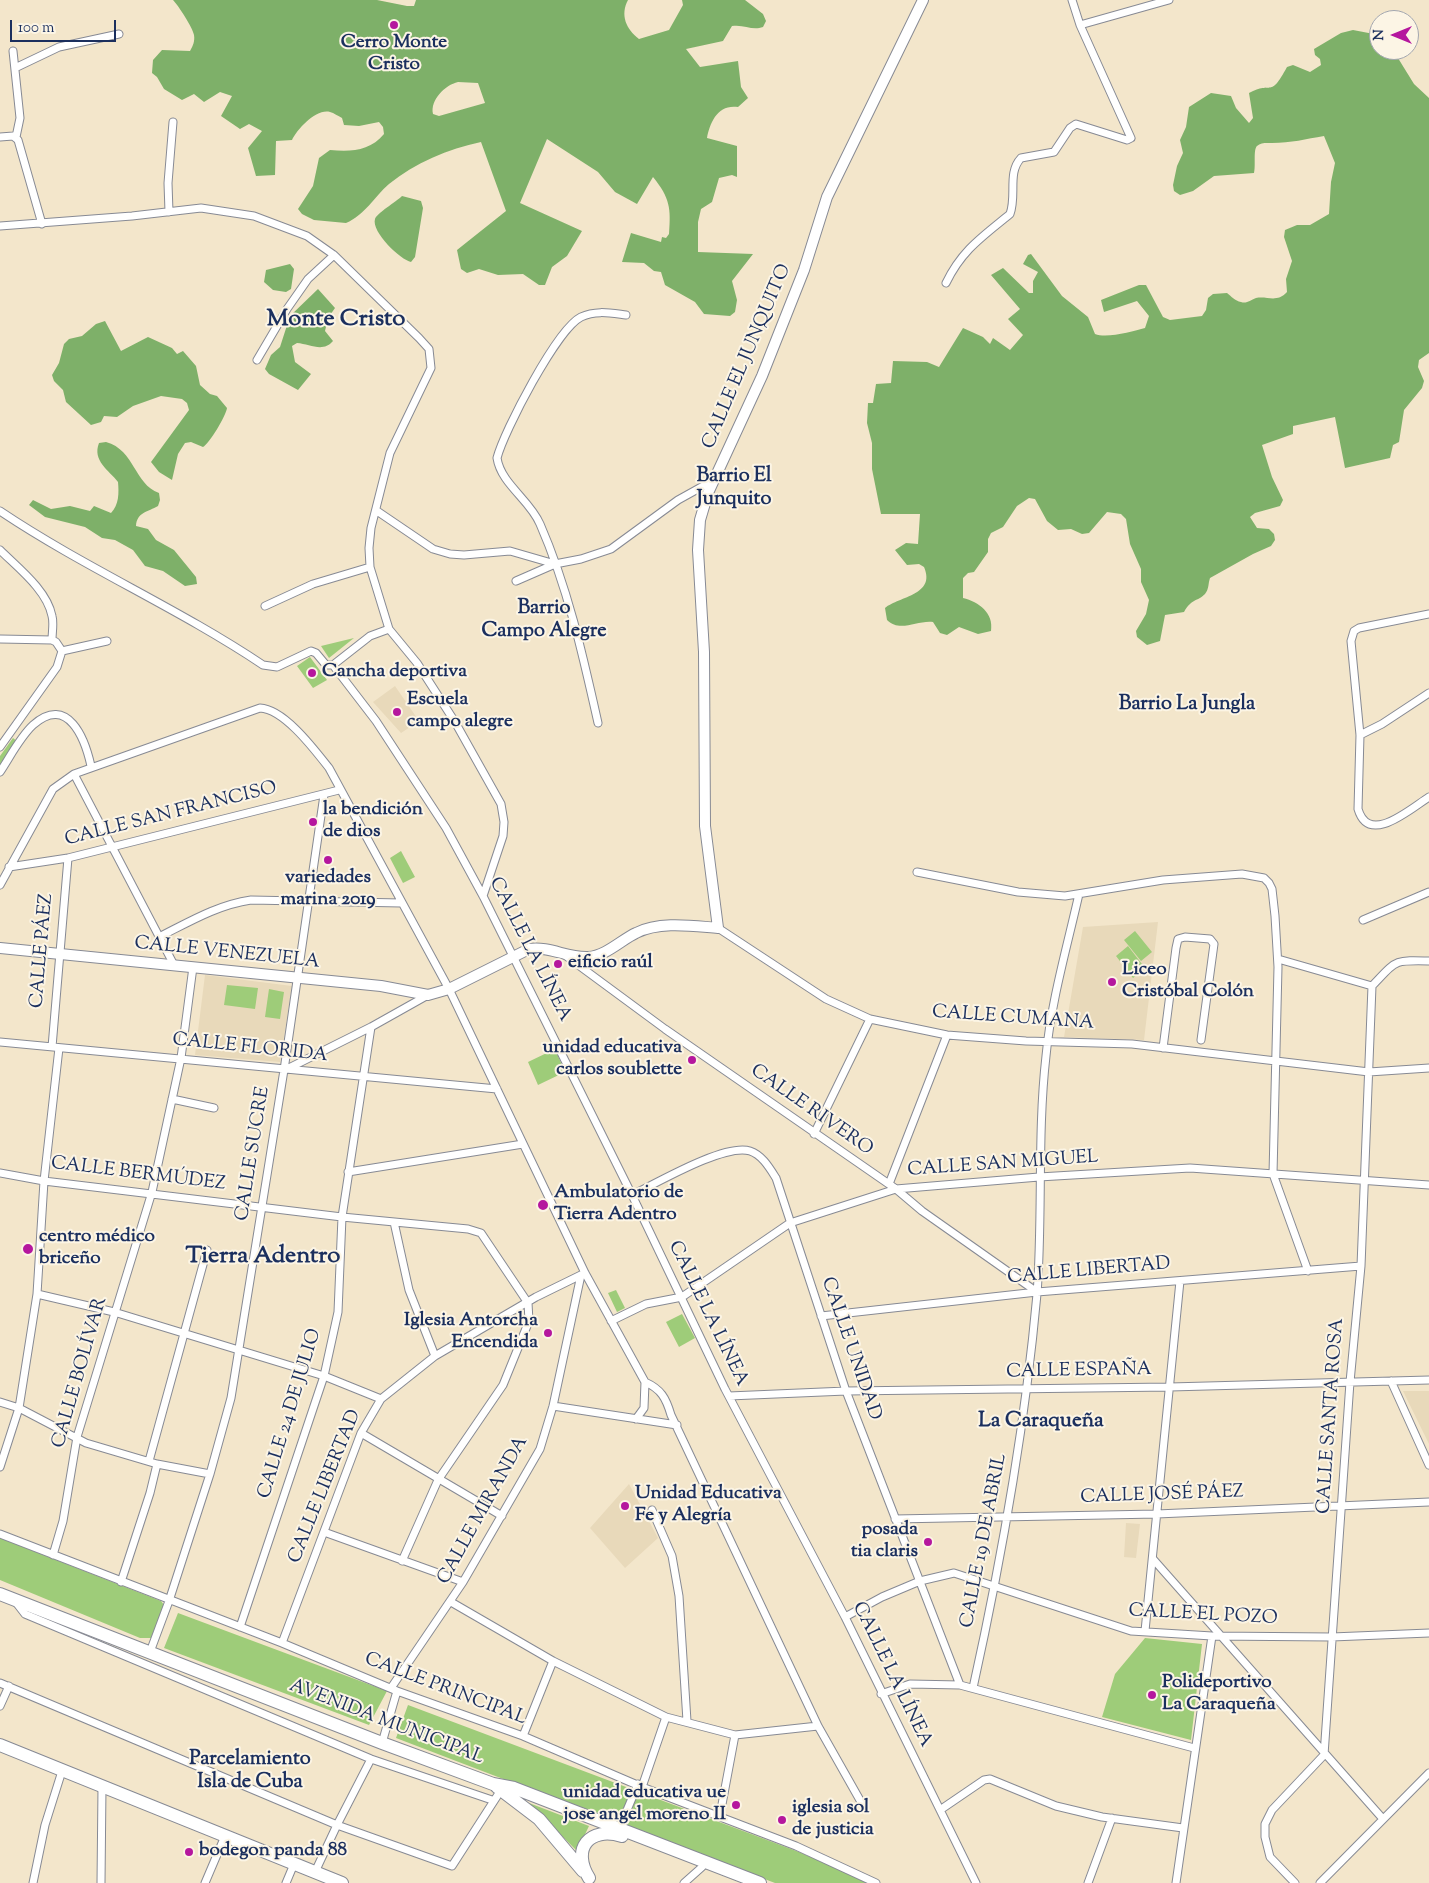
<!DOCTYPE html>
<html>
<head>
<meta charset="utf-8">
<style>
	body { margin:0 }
	#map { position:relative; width:1429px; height:1883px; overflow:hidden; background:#f3e6cb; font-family:"Sorts Mill Goudy",serif }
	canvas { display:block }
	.north { position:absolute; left:1369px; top:10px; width:50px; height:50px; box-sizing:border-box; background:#fcf5e5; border:1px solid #a2a6af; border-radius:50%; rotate:270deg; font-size:14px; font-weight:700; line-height:20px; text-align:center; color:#1b2f5e }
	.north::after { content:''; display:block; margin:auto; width:18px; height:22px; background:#b5179e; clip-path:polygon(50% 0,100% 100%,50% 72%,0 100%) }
	.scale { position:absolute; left:10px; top:20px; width:106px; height:22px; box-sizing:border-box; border:2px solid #1b2f5e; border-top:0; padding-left:6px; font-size:15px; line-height:18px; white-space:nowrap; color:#1b2f5e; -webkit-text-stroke:4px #fcf5e5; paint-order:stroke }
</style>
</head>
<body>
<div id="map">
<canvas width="1429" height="1883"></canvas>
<div class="north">N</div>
<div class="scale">100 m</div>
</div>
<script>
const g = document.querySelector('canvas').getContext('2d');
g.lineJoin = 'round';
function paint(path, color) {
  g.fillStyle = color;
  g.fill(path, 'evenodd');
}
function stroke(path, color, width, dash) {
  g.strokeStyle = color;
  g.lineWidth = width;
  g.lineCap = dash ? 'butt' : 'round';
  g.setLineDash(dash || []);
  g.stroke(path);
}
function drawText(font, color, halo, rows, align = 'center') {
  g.font = font + ' "Sorts Mill Goudy",serif';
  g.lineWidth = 4;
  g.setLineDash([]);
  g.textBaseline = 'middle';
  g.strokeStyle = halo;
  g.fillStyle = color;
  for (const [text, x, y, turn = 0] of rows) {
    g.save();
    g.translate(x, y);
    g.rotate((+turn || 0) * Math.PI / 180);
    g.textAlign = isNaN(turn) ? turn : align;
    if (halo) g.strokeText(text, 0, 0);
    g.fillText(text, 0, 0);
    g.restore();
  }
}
const built = new Path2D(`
	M 395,686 L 419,721 L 401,733 L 373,702 Z
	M 1158,922 L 1144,1040 L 1064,1037 L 1083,927 Z
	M 205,975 L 292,986 L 280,1062 L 195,1055 Z
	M 1403,1391 L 1429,1391 L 1429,1444 Z
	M 629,1484 L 658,1538 L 625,1568 L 590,1528 Z
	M 1126,1523 L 1140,1524 L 1136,1558 L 1124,1557 Z`);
const green = new Path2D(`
	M 354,638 L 329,658 L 321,646 Z
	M 310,657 L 327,680 L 313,688 L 297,666 Z
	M 13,738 L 18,742 L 0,766 L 0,756 Z
	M 401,851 L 415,877 L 403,883 L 390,858 Z
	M 1135,931 L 1152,952 L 1141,961 L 1124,940 Z
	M 1128,946 L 1145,968 L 1133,978 L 1116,956 Z
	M 227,985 L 258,988 L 255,1009 L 224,1005 Z
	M 269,989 L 284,992 L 280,1019 L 265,1017 Z
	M 555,1049 L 565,1072 L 538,1085 L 528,1062 Z
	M 616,1290 L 625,1308 L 617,1312 L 608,1293 Z
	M 682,1314 L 695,1338 L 679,1347 L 666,1322 Z
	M 0,1538 L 161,1601 L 164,1605 L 151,1638 L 140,1638 L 0,1580 Z
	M 178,1613 L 387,1691 L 369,1725 L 164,1648 Z
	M 1145,1638 L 1202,1644 L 1191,1740 L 1102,1717 L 1115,1674 Z
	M 408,1705 L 799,1852 L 869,1883 L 775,1883 L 396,1738 Z
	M 529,1803 L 589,1826 L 577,1851 Z`);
const forest = new Path2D(`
	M 173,0 L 377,0 L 407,6 L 414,6 L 416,0 L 628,0 C 620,15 626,29 639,39 L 669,30 L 683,5 L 682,0 L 745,0 L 763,14 L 766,21 L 763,27 C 752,31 744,24 732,26 L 723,41 L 686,49 L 700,67 L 738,61 L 741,87 L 748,98 L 738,107 C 718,104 710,122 707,138 L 737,146 L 737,177 L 732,175 L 719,178 L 712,202 L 701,209 L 698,222 L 698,252 L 753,254 L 732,281 L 737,300 L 735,312 L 730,316 L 704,314 L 695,302 L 665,285 L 661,272 L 654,271 L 644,263 L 622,262 L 631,233 L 661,242 L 662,237 L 666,238 L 669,234 C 671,208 670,198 653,177 L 637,204 L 615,192 L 598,172 L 547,139 L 520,203 L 582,231 L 567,256 L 552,267 L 545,285 L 539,285 L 523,274 L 498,275 L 479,269 L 467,273 L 461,269 L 457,250 L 506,211 L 481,142 C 448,149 415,163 389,184 C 374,197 365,215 346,223 L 314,220 L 302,214 L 298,209 L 313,186 L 319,158 L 330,150 C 351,152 370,151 384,134 L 383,127 L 379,122 L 359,126 L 344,125 L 342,118 C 338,116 334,113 330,112 C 317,108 297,129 292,140 L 276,141 L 275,175 L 256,176 L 248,148 L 262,131 L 249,124 L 240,129 L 221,116 L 232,96 L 220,92 L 204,102 L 194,94 L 182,100 L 164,89 L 157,77 L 152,73 L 153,60 L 162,50 L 190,51 C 193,46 195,41 194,35 C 193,28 178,5 173,0 ZM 458,82 L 478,83 L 485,103 L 439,116 L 433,114 C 430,100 445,85 458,82 Z
	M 1353,30 L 1379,35 L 1379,50 L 1393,50 L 1414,84 L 1429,98 L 1429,353 L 1419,360 L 1418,367 L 1424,381 L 1422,388 L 1404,410 L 1399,442 L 1393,445 L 1390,458 L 1345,468 L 1335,417 L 1293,426 L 1293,434 L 1262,445 L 1272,477 L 1283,500 L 1280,506 L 1255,513 L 1250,517 L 1257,528 L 1269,529 L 1274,534 L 1275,540 L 1271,546 L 1253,554 L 1210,578 C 1208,584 1209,589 1205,594 C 1197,602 1192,598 1184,612 L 1165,615 L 1160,641 L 1147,645 L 1137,637 L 1136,631 L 1146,614 L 1149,600 L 1141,582 L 1141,569 L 1130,544 L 1126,519 L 1121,514 L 1107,512 L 1089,533 L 1082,534 L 1071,529 L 1058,530 L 1047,521 L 1035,499 L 1029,498 L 1017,506 L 1003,527 L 991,533 L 988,539 L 988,552 L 974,572 L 968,573 L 963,578 L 963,598 C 979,602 994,613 991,631 L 978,634 L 959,627 L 947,635 L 940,633 L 933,622 C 917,620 900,633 887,620 L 885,608 C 900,596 936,595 924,567 L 919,564 L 907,565 L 895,550 L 906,543 L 918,544 L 920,514 L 881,514 L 872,469 L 872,443 L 867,423 L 868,403 L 873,403 L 876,384 L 891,383 L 893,361 L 927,362 L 939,367 L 963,328 L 983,337 L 990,344 L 993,338 L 1010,350 L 1023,335 L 1008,319 L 1020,309 L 991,275 L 1003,268 L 1029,293 L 1033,293 L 1033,281 L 1038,272 L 1023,264 L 1028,255 L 1031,254 L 1062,296 L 1088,317 L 1095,334 C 1107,339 1133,331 1145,328 L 1149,316 L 1137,301 L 1104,312 L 1101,300 L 1139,285 L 1146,285 L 1163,317 L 1170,320 L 1202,316 L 1206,310 L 1208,298 L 1213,294 L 1227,293 C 1231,296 1235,301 1241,302 C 1247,304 1250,300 1256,298 C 1268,296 1277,303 1287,292 L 1286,279 L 1292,261 L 1284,237 L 1285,230 L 1297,225 L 1310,225 L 1329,214 L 1331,182 L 1335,163 L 1324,136 C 1306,139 1291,143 1272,143 C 1268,143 1261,142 1257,146 C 1253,150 1256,165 1254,173 L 1214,176 L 1193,191 L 1180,195 L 1174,191 L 1173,185 L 1177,166 L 1183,153 L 1180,140 L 1186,127 L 1189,107 L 1211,93 L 1231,96 L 1236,108 L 1249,123 L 1253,118 L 1249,93 C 1273,80 1269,100 1287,67 L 1293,65 L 1310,72 L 1321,65 L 1320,59 L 1315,55 L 1314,49 L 1341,33 Z
	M 402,196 L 421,201 L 423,208 L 415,257 L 411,262 C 401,260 371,232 375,219 C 377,213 396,202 402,196 Z
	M 290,264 L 294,269 L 291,289 L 286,292 L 273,290 L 264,282 L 266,270 Z
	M 318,289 L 335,308 L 328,318 L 325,331 L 333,341 C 323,353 310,344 297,343 L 292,346 L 295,362 L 311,374 L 298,390 L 269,374 L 265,369 L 271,355 L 280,347 L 290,316 Z
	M 105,321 L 121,351 L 148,337 L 172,348 L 177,354 L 183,351 L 196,366 L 200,385 L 210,394 L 217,396 L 227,408 C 226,416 209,444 203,447 L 191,442 L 185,443 L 178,454 L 172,480 L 159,472 L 151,462 L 189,410 L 187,403 L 182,399 L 161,396 L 133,406 L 117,417 L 104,416 L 101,422 L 91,425 L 66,402 L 63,390 L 54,381 L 52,375 L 59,363 L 64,344 L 69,339 L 82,336 L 96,324 Z
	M 106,442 C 135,450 134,484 159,493 L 160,500 L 158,506 C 148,512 137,512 136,526 L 148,529 L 156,540 L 174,550 L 196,577 L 197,584 L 185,586 L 163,571 L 145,566 L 133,550 L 115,540 L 102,538 L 85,527 L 45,517 L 29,505 L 33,500 L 51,509 L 70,506 L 90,511 L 94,506 L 111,513 C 119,505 119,493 118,482 C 109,470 92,461 99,443 Z`);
const street = new Path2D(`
	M 1080,25 L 1169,0
	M 13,51 L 20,118 L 16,137
	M 15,68 L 59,47 L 119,34
	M 0,137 L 13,136 L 18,140 L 42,224
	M 169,212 L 168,183 L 173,122
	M 0,226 L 132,216 L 201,208 L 254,216 L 307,236 L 334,255 L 419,338 L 429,349 L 431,368 L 390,453 L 371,528 L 369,548 L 370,567 L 389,629
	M 946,283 C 962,250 982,237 1010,214 C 1017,195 1007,173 1021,158 L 1054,152 L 1070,128 L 1076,124 L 1127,140 L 1131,138 L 1080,25 L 1072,0
	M 257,360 L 287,309 L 308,279 L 334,255
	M 0,511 C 85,568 178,608 263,665 L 277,667 L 311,651 L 316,653 L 326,665 L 333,665
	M 377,511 L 433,549 L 450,554 L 464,555 L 510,551 L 555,564 L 581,559 L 611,549 L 678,500 L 714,480
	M 0,550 C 18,568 47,590 52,616 C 54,623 52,632 52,640
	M 516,581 L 555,564
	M 265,606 L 313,584 L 370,567
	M 1429,614 L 1359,628 L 1354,631 L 1351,641 L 1360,735 L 1358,809 C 1369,846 1410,809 1429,797
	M 0,639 L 52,640 L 56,642 L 62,651 L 57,667 L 0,747
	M 62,651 L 107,641
	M 333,665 L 376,721 L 446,828 L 483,896 L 632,1195 L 725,1389 L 845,1617 L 976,1883
	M 333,665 L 370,636 L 389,629 L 417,663 L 455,722 L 501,804 L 504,822 L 503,836 L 483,896
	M 598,723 C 583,656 568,588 540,524 C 530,500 501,484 497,458 C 504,431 557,329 581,317 C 596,310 610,313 626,315
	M 1360,735 L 1382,724 L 1429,693
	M 0,772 C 10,757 20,737 33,725 C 68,694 85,739 91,766
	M 74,774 L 174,965
	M 9,867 L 68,858 L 339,790
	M 917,872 L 1018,892 L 1065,896 L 1163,880 L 1242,874 L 1264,878 L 1269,883 L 1272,889 L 1275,916 L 1278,967 L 1273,1174 L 1308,1271
	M 0,885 L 53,789 L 74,774 L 260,708 C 284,709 314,749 329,768 L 449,989 L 585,1273 L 645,1382 L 644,1408 L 636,1419
	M 1363,920 L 1429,892
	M 718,928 L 826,999 L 870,1019 L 947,1035 L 1026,1041 L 1132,1044 L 1369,1072 L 1429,1068
	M 159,937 C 189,922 217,905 251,900 L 401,903
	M 566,956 L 665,1029 L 896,1189 L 922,1211 L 1037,1292
	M 1278,959 L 1372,986
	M 0,1042 L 497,1089
	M 52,1047 L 68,858
	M 1163,1048 L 1176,948 L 1178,939 L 1185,937 L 1210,939 L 1214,944 L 1201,1040
	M 285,1070 L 371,1027 L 428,995
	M 172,1099 L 214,1108
	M 814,1134 L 870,1019
	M 348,1172 L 523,1144
	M 0,1173 L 44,1181 L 342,1217 L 468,1229 L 481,1233 L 528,1303 L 529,1321 L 503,1385 L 438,1480 L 402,1561
	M 889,1184 L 947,1035
	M 632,1195 C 657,1183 725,1143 750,1151 C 762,1155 769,1167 776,1178 L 846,1391 L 960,1685
	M 394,1222 L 409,1290 L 435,1356
	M 37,1294 L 114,1312 L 324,1376 L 381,1399
	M 821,1316 L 1037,1292 L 1361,1266
	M 611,1321 L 646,1304 L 682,1297 L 790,1223 L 896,1189 L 1039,1177 L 1190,1168 L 1429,1185
	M 1391,1381 L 1429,1465
	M 645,1382 C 661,1389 666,1398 671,1415 L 818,1726
	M 729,1396 L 846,1391 L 1170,1387 L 1429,1380
	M 0,1402 L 19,1408 L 86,1443 L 157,1464 L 210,1474
	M 553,1406 L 677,1425
	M 361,1433 L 502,1516
	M 149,1461 L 207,1250
	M 0,1467 L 19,1408 L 37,1294 L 44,1181 L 59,1048
	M 652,1510 L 672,1556 L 679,1596 L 687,1721
	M 895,1519 L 1157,1514 L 1429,1502
	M 324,1532 L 463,1582
	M 0,1534 L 282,1643 L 397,1691 L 523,1736 L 642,1787 L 796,1846 L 876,1883
	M 53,1555 L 63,1521 L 77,1437 L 152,1192 L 181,1058 L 193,967
	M 1153,1559 L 1383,1819
	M 121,1582 L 150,1493 L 157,1464
	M 15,1601 L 25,1614 L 371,1759 L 492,1800
	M 451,1602 L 553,1661 L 666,1717 L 735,1735 L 818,1726 L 861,1802
	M 845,1617 L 882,1597 L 920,1581 L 954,1573 L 1131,1631 L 1212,1636 L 1332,1637 L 1429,1633
	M 240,1627 L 324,1376 L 338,1312 L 342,1217 L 371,1027
	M 1145,1631 L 1180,1281
	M 282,1643 L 361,1433 L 381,1399 L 435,1356 L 536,1297 L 585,1273
	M 150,1652 L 169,1601 L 210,1474 L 231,1398 L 284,1070 L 324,795
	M 0,1683 L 337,1825 L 452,1866 L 501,1790
	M 391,1688 L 463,1582 L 540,1449 L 553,1406 L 581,1275
	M 973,1688 C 1002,1557 1025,1427 1037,1294 C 1043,1215 1037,1135 1046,1056 C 1051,1002 1067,947 1079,894
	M 881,1694 L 910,1684 L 960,1685 L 1194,1748
	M 0,1706 L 9,1686
	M 523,1736 L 553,1661
	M 382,1743 L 397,1691
	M 642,1787 L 666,1717
	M 940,1810 L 984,1780 L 990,1779 L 1056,1806 L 1102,1817 L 1183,1828
	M 720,1815 L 735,1735
	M 619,1829 L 638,1784
	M 315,1872 L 337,1825 L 371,1759
	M 33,1883 L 45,1825 L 62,1771
	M 101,1883 L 102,1787
	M 205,1883 L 225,1836
	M 286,1883 L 294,1864
	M 684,1883 L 702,1867
	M 1088,1883 L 1112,1818
	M 1176,1883 L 1212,1636
	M 1295,1883 L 1270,1857 L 1265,1837 L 1265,1824 L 1272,1810 L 1324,1755 L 1350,1382 L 1361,1266 L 1372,986 C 1397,960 1393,960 1429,961
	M 1320,1883 L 1429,1773`);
const secondary = new Path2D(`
	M 0,948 L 381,986 L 428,995 L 449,989 L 529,949 C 550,946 567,958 588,957 C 606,956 621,940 636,933 C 660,921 692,926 718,928 L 705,826 L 704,652 L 698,550 L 700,520 L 708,493 L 762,376 L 804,270 L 827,197 L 923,0`);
const highway = new Path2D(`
	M 0,1594 L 382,1743 L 493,1784 L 514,1788 L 760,1883
	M 0,1745 L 342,1883
	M 497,1787 L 539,1819 L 583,1871
	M 589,1878 C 571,1849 589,1826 622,1836`);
const markers = [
	[394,25,5,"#b5179e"],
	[312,673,5,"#b5179e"],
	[397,712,5,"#b5179e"],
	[313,822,5,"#b5179e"],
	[328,860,5,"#b5179e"],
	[558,964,5,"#b5179e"],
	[1112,982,5,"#b5179e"],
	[692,1060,5,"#b5179e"],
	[543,1205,6,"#b5179e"],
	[28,1249,6,"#b5179e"],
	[548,1333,5,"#b5179e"],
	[625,1506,5,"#b5179e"],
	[928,1542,5,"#b5179e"],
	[1152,1695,5,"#b5179e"],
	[736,1805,5,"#b5179e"],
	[782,1820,5,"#b5179e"],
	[189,1852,5,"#b5179e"]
];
const poiNames = [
	["Cerro Monte",394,44,"center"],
	["Cristo",394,66,"center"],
	["Cancha deportiva",322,673],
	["Escuela",407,701],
	["campo alegre",407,723],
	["la bendición",323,811],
	["de dios",323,833],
	["variedades",328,879,"center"],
	["marina 2019",328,901,"center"],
	["eificio raúl",568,964],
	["Liceo",1122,971],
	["Cristóbal Colón",1122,993],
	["unidad educativa",682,1049,"right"],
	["carlos soublette",682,1071,"right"],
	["Ambulatorio de",554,1194],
	["Tierra Adentro",554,1216],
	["centro médico",39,1238],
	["briceño",39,1260],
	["Iglesia Antorcha",538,1322,"right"],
	["Encendida",538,1344,"right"],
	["Unidad Educativa",635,1495],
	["Fe y Alegría",635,1517],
	["posada",918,1531,"right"],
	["tia claris",918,1553,"right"],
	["Polideportivo",1162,1684],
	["La Caraqueña",1162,1706],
	["unidad educativa ue",726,1794,"right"],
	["jose angel moreno II",726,1816,"right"],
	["iglesia sol",792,1809],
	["de justicia",792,1831],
	["bodegon panda 88",199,1852]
];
const streetNames = [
	["CALLE EL JUNQUITO",748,357,-67],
	["CALLE SAN FRANCISO",171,815,-14],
	["CALLE LA LÍNEA",529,950,63],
	["CALLE PÁEZ",43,951,-85],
	["CALLE VENEZUELA",227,954,6],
	["CALLE CUMANA",1013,1019,4],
	["CALLE FLORIDA",250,1049,6],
	["CALLE RIVERO",811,1111,35],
	["CALLE SUCRE",254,1154,-81],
	["CALLE SAN MIGUEL",1003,1165,-4],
	["CALLE BERMÚDEZ",138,1175,7],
	["CALLE LIBERTAD",1089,1272,-5],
	["CALLE LA LÍNEA",707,1314,64],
	["CALLE UNIDAD",850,1349,71],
	["CALLE ESPAÑA",1079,1372,-1],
	["CALLE BOLÍVAR",81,1373,-74],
	["CALLE 24 DE JULIO",291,1414,-73],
	["CALLE SANTA ROSA",1332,1416,-86],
	["CALLE LIBERTAD",326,1487,-68],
	["CALLE JOSÉ PÁEZ",1162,1496,-2],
	["CALLE MIRANDA",484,1511,-61],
	["CALLE 19 DE ABRIL",985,1541,-79],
	["CALLE EL POZO",1203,1616,3],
	["CALLE LA LÍNEA",891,1675,64],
	["CALLE PRINCIPAL",445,1690,21],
	["AVENIDA MUNICIPAL",386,1723,21]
];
const neighbourhoodNames = [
	["Barrio El",734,478],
	["Junquito",734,501],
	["Barrio",544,610],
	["Campo Alegre",544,633],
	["Barrio La Jungla",1187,706],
	["Parcelamiento",250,1761],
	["Isla de Cuba",250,1784]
];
const quarterNames = [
	["La Caraqueña",1041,1422]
];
const districtNames = [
	["Monte Cristo",336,321],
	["Tierra Adentro",263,1258]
];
paint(built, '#e8d9ba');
paint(green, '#9ecc79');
paint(forest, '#7eb069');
stroke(street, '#878a94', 9);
stroke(secondary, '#878a94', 12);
stroke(highway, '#878a94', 14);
stroke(street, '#fff', 7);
stroke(secondary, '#fff', 10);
stroke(highway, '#fff', 12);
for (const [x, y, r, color] of markers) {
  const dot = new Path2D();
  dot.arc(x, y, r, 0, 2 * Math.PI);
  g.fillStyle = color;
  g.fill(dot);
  stroke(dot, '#fcf5e5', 2);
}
drawText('bold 19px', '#1b2f5e', '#fcf5e5', poiNames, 'left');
drawText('19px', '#1b2f5e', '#fcf5e5', streetNames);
drawText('bold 20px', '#1b2f5e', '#fcf5e5', neighbourhoodNames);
drawText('bold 21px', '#1b2f5e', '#fcf5e5', quarterNames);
drawText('bold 24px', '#1b2f5e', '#fcf5e5', districtNames);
</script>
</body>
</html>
